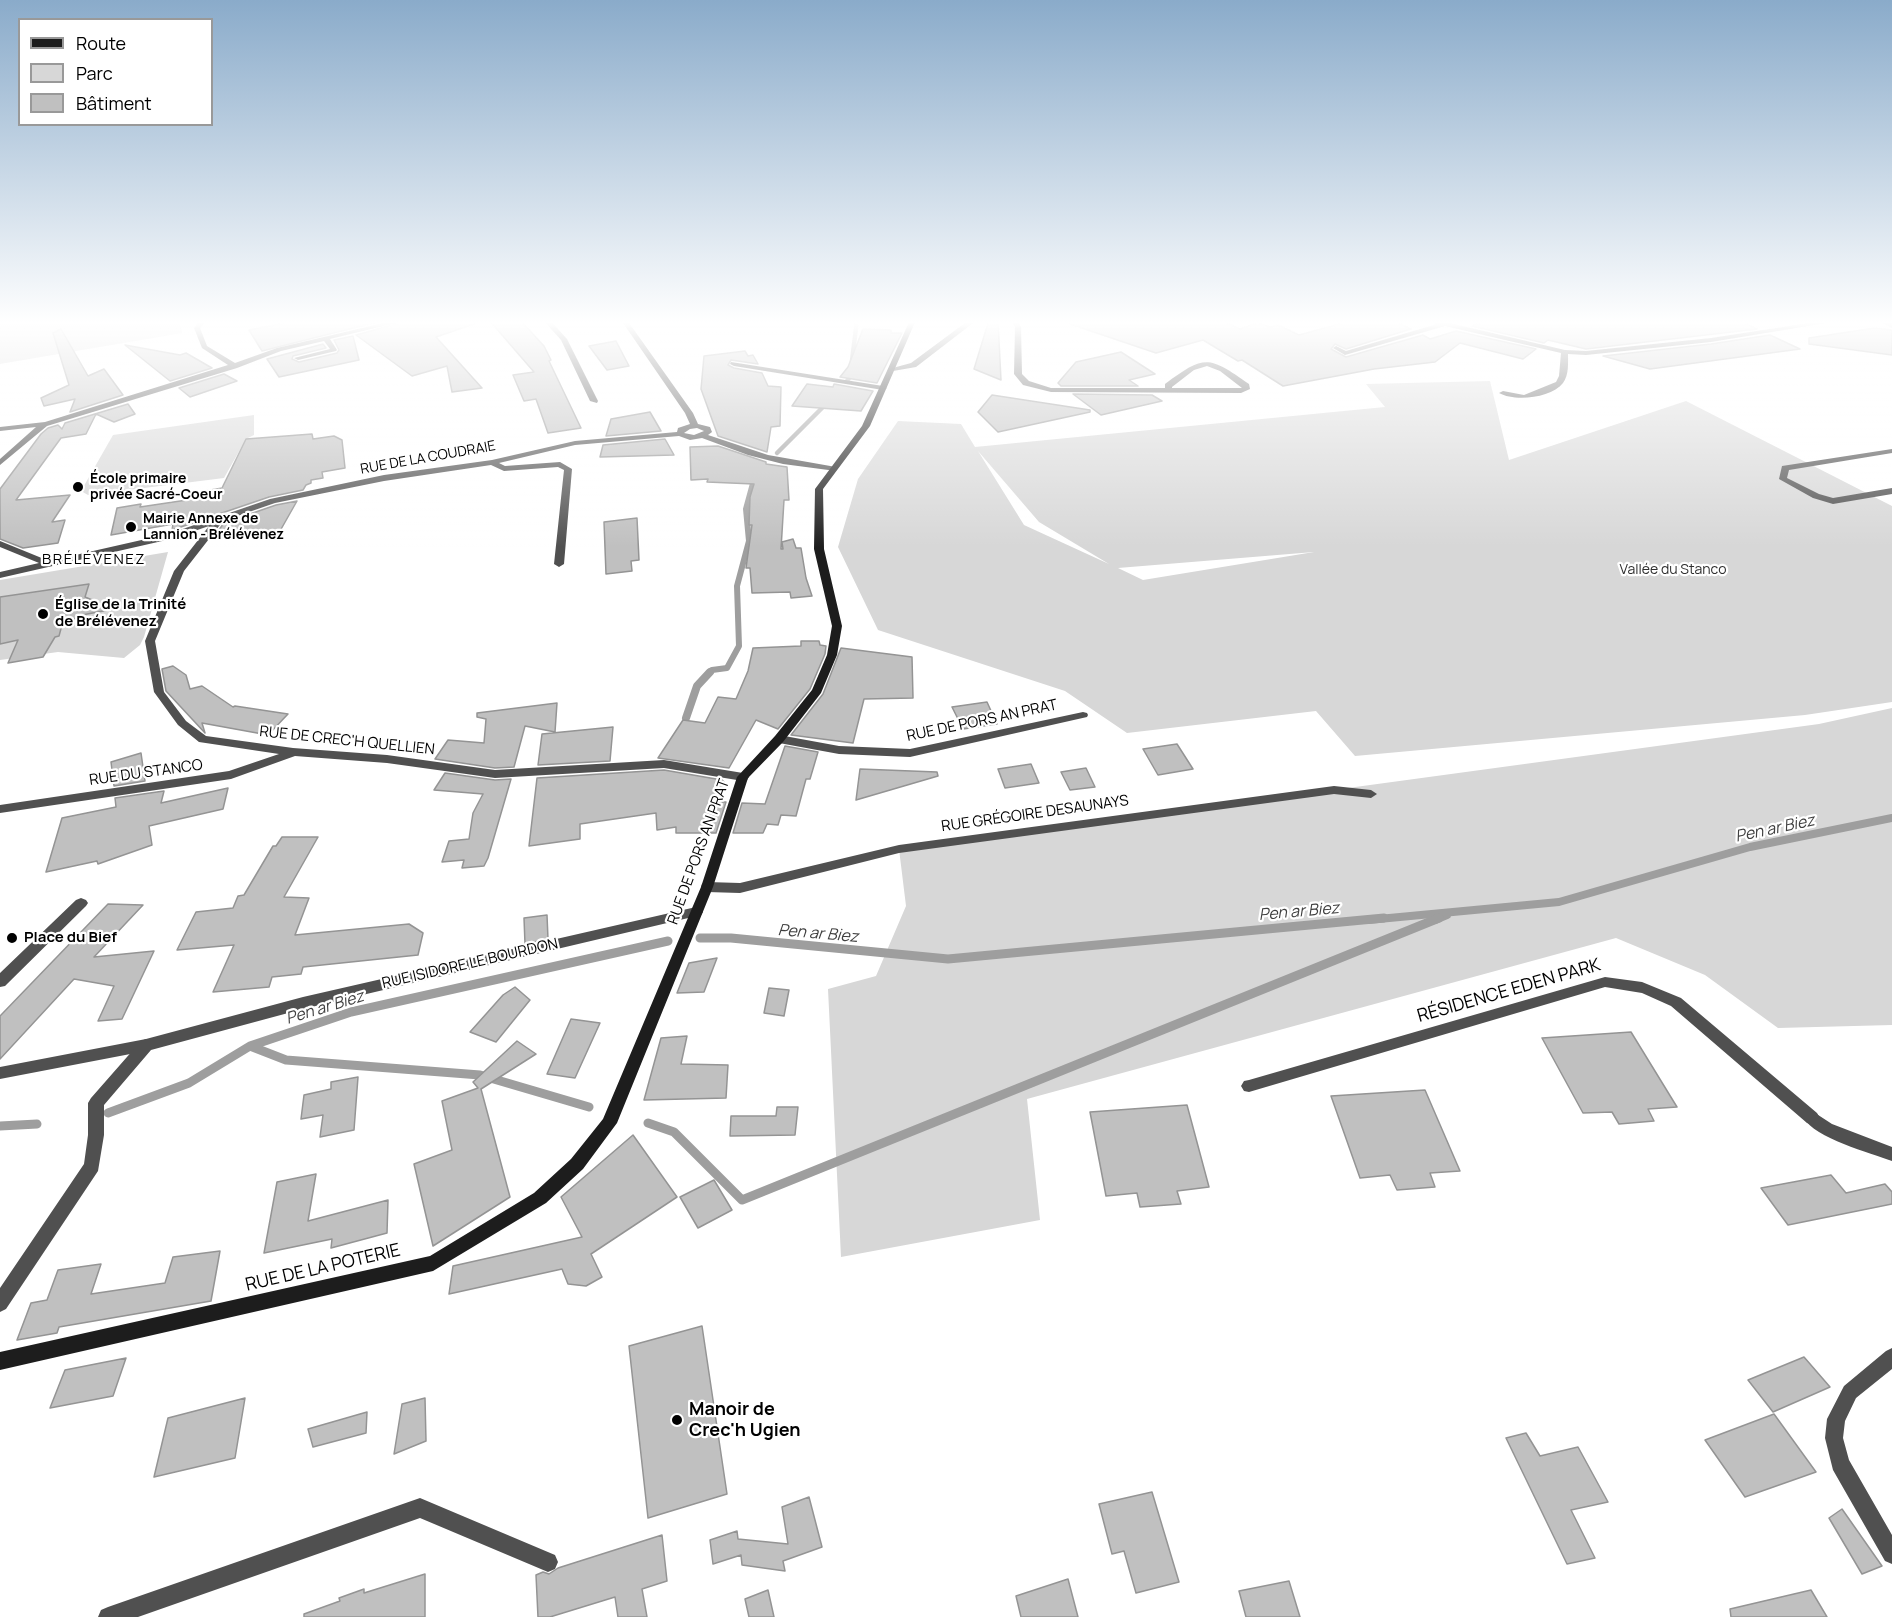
<!DOCTYPE html>
<html>
<head>
<meta charset="utf-8">
<style>
	body { margin:0 }
	#map { position:relative; width:1892px; height:1617px; overflow:hidden; background:#fff; font-family:Manrope,sans-serif }
	canvas { display:block }
	.legend { position:absolute; left:18px; top:18px; width:195px; height:108px; box-sizing:border-box; background:#fff; border:2px solid #999; margin:0; padding:8px 10px; list-style:none; font-size:18px; color:#000 }
	.legend li { display:flex; align-items:center; gap:12px; height:30px }
	.legend b { width:30px; border:2px solid #999 }
</style>
</head>
<body>
<div id="map">
<canvas width="1892" height="1617"></canvas>
<ul class="legend">
<li><b style="height:8px;background:#1d1d1d"></b>Route</li>
<li><b style="height:16px;background:#d7d7d7"></b>Parc</li>
<li><b style="height:16px;background:#c0c0c0"></b>Bâtiment</li>
</ul>
</div>
<script>
const g = document.querySelector('canvas').getContext('2d');
g.lineJoin = 'round';
function paint(path, color) {
  g.fillStyle = color;
  g.fill(path, 'evenodd');
}
function stroke(path, color, width, dash) {
  g.strokeStyle = color;
  g.lineWidth = width;
  g.lineCap = dash ? 'butt' : 'round';
  g.setLineDash(dash || []);
  g.stroke(path);
}
function drawText(font, color, halo, rows, align = 'center') {
  g.font = font + ' Manrope,sans-serif';
  g.lineWidth = 4.5;
  g.setLineDash([]);
  g.textBaseline = 'middle';
  g.strokeStyle = halo;
  g.fillStyle = color;
  for (const [text, x, y, turn = 0] of rows) {
    g.save();
    g.translate(x, y);
    g.rotate((+turn || 0) * Math.PI / 180);
    g.textAlign = isNaN(turn) ? turn : align;
    if (halo) g.strokeText(text, 0, 0);
    g.fillText(text, 0, 0);
    g.restore();
  }
}
const green = new Path2D(`
	M 0,320 L 179,320 L 182,333 L 0,364 Z
	M 1490,381 L 1509,460 L 1686,401 L 1892,506 L 1892,702 L 1805,715 L 1355,756 L 1316,711 L 1127,733 L 1065,691 L 878,630 L 838,547 L 858,479 L 898,421 L 961,424 L 975,447 L 1385,407 L 1366,384 ZM 978,451 L 1039,522 L 1109,564 L 1024,525 ZM 1314,552 L 1143,580 L 1118,568 Z
	M 254,415 L 254,435 L 246,439 L 224,478 L 88,495 L 81,491 L 113,435 Z
	M 168,552 L 144,637 L 140,645 L 124,658 L 58,652 L 0,660 L 0,580 Z
	M 1892,708 L 1892,1025 L 1778,1028 L 1705,975 L 1616,938 L 1027,1099 L 1040,1220 L 841,1257 L 828,989 L 876,976 L 906,906 L 899,849 L 1819,724 Z`);
const streamFar3 = new Path2D(`
	M 847,381 L 850,377 L 857,320
	M 777,453 L 828,402`);
const streamFar2 = new Path2D(`
	M 709,673 L 712,670 L 727,668 L 739,646 L 737,586 L 749,541 L 746,509 L 755,476`);
const streamFar1 = new Path2D(`
	M 686,718 L 697,686 L 710,672
	M 1368,920 L 1559,902 L 1750,847 L 1892,818
	M 1435,920 L 1447,915`);
const stream = new Path2D(`
	M 700,938 L 731,938 L 948,959 L 1384,918
	M 250,1046 L 286,1060 L 480,1075 L 589,1107
	M 108,1113 L 189,1083 L 250,1046 L 351,1012 L 668,941
	M 648,1123 L 674,1132 L 742,1200 L 1439,918
	M 0,1126 L 37,1124`);
const building = new Path2D(`
	M 300,320 L 385,320 L 262,351 L 249,330 Z
	M 410,320 L 473,320 L 474,324 L 436,337 L 482,388 L 452,392 L 447,366 L 412,376 L 356,335 Z
	M 489,320 L 520,320 L 544,346 L 551,360 L 549,361 L 581,428 L 548,433 L 536,399 L 524,401 L 513,375 L 534,372 Z
	M 989,320 L 998,320 L 1001,380 L 974,369 Z
	M 1071,320 L 1221,320 L 1240,329 L 1257,323 L 1270,327 L 1278,325 L 1299,335 L 1354,320 L 1393,320 L 1411,329 L 1346,349 L 1335,344 L 1331,349 L 1346,357 L 1423,335 L 1430,339 L 1456,331 L 1536,349 L 1523,359 L 1460,343 L 1435,362 L 1374,369 L 1283,386 L 1242,360 L 1238,361 L 1203,340 L 1156,353 L 1070,324 Z
	M 1488,320 L 1739,320 L 1757,329 L 1586,349 L 1548,340 L 1544,343 L 1472,326 Z
	M 1875,328 L 1892,330 L 1892,355 L 1809,344 L 1809,338 Z
	M 61,329 L 88,376 L 104,369 L 123,395 L 70,412 L 75,399 L 44,406 L 41,398 L 69,385 L 53,333 Z
	M 863,329 L 891,330 L 891,333 L 902,333 L 877,383 L 840,377 L 848,367 Z
	M 1770,335 L 1800,349 L 1650,369 L 1603,356 L 1711,344 Z
	M 353,336 L 359,360 L 279,377 L 267,359 L 323,344 L 326,348 L 293,356 L 292,359 L 299,362 L 337,353 L 339,350 L 334,340 Z
	M 616,341 L 629,366 L 607,370 L 589,346 Z
	M 125,345 L 180,355 L 186,353 L 212,368 L 170,381 Z
	M 745,351 L 748,356 L 753,355 L 758,364 L 731,360 L 728,365 L 734,368 L 762,373 L 768,386 L 781,387 L 780,426 L 771,427 L 767,452 L 718,436 L 701,389 L 704,356 Z
	M 1121,352 L 1155,374 L 1129,380 L 1138,386 L 1061,386 L 1058,383 L 1076,362 Z
	M 224,374 L 237,381 L 190,397 L 179,388 Z
	M 807,384 L 833,387 L 834,384 L 873,391 L 861,411 L 792,406 Z
	M 1073,394 L 1152,395 L 1162,401 L 1101,415 Z
	M 992,395 L 1090,410 L 1090,412 L 998,432 L 978,412 Z
	M 128,404 L 135,414 L 114,422 L 96,414 L 86,434 L 61,438 L 16,500 L 70,495 L 52,522 L 65,520 L 58,543 L 23,548 L 0,539 L 0,489 L 41,434 L 48,428 L 58,425 L 62,429 L 65,423 Z
	M 650,412 L 661,431 L 606,436 L 611,419 Z
	M 312,434 L 313,439 L 334,436 L 342,440 L 345,468 L 322,472 L 323,478 L 311,480 L 311,483 L 306,485 L 303,490 L 269,497 L 172,530 L 173,524 L 111,535 L 117,508 L 141,504 L 140,507 L 187,500 L 188,494 L 222,488 L 246,439 Z
	M 665,439 L 674,455 L 600,457 L 603,445 Z
	M 718,446 L 766,462 L 766,464 L 787,467 L 789,500 L 784,500 L 781,549 L 783,549 L 782,542 L 793,539 L 796,548 L 801,548 L 806,578 L 812,596 L 791,598 L 790,592 L 752,593 L 750,568 L 746,568 L 752,525 L 749,525 L 750,497 L 754,484 L 707,482 L 708,479 L 691,480 L 690,447 Z
	M 297,501 L 280,531 L 215,535 L 224,523 L 276,505 Z
	M 637,518 L 639,560 L 631,561 L 632,571 L 606,574 L 604,522 Z
	M 89,584 L 85,597 L 114,609 L 82,615 L 62,625 L 59,636 L 55,637 L 43,657 L 8,663 L 18,640 L 0,644 L 0,597 Z
	M 801,641 L 819,641 L 820,645 L 826,646 L 825,654 L 810,689 L 778,729 L 756,720 L 729,768 L 658,758 L 683,720 L 705,723 L 718,697 L 736,699 L 748,671 L 753,648 L 801,646 Z
	M 841,648 L 912,657 L 913,698 L 864,699 L 853,743 L 791,735 L 823,694 Z
	M 173,666 L 186,675 L 190,689 L 202,686 L 233,707 L 235,706 L 288,714 L 268,735 L 202,723 L 205,733 L 166,691 L 162,669 Z
	M 987,702 L 997,724 L 963,729 L 952,707 Z
	M 557,703 L 555,732 L 525,726 L 514,767 L 495,768 L 435,759 L 448,740 L 484,743 L 486,719 L 477,717 L 477,713 Z
	M 613,727 L 610,761 L 538,765 L 542,734 Z
	M 1177,744 L 1193,769 L 1158,775 L 1143,749 Z
	M 785,746 L 818,752 L 810,779 L 806,779 L 796,816 L 781,815 L 778,825 L 767,824 L 763,833 L 733,833 L 742,803 L 765,804 Z
	M 141,753 L 145,781 L 114,786 L 111,762 Z
	M 1031,764 L 1039,783 L 1005,788 L 998,769 Z
	M 1086,768 L 1095,787 L 1070,790 L 1061,772 Z
	M 860,769 L 937,772 L 938,776 L 856,800 Z
	M 664,770 L 722,780 L 726,784 L 719,802 L 726,802 L 716,833 L 676,833 L 676,827 L 657,830 L 656,813 L 580,824 L 580,839 L 529,846 L 537,778 Z
	M 445,773 L 495,780 L 511,779 L 488,858 L 484,866 L 462,868 L 464,860 L 442,862 L 449,841 L 469,839 L 473,813 L 483,794 L 434,790 Z
	M 228,788 L 223,809 L 149,826 L 152,845 L 98,864 L 97,861 L 46,872 L 62,818 L 116,807 L 115,798 L 164,791 L 161,803 Z
	M 282,837 L 318,837 L 284,897 L 309,898 L 295,935 L 409,924 L 423,933 L 418,955 L 303,967 L 301,974 L 272,977 L 269,987 L 213,992 L 234,945 L 177,950 L 196,912 L 233,908 L 238,896 L 244,895 L 273,846 L 276,846 Z
	M 108,904 L 143,905 L 94,957 L 154,951 L 122,1019 L 98,1021 L 114,986 L 74,979 L 0,1059 L 0,1016 Z
	M 547,915 L 548,939 L 525,944 L 524,918 Z
	M 717,958 L 704,992 L 677,993 L 689,963 Z
	M 515,987 L 530,1000 L 496,1042 L 470,1032 L 503,995 Z
	M 769,988 L 789,990 L 784,1016 L 764,1013 Z
	M 571,1019 L 600,1023 L 575,1078 L 547,1074 Z
	M 1631,1032 L 1677,1107 L 1648,1109 L 1654,1121 L 1619,1124 L 1612,1112 L 1583,1113 L 1542,1038 Z
	M 687,1036 L 681,1064 L 728,1065 L 726,1098 L 644,1100 L 661,1038 Z
	M 517,1041 L 536,1054 L 481,1089 L 510,1197 L 433,1246 L 414,1164 L 452,1150 L 442,1101 L 478,1088 L 473,1082 Z
	M 358,1077 L 354,1130 L 320,1137 L 323,1115 L 301,1119 L 304,1095 L 331,1089 L 331,1082 Z
	M 1425,1090 L 1460,1171 L 1430,1173 L 1435,1187 L 1397,1190 L 1390,1175 L 1360,1178 L 1331,1096 Z
	M 1187,1105 L 1209,1187 L 1177,1191 L 1181,1204 L 1140,1207 L 1137,1193 L 1106,1196 L 1090,1112 Z
	M 777,1107 L 798,1107 L 795,1135 L 730,1136 L 731,1116 L 776,1116 Z
	M 633,1135 L 677,1197 L 591,1254 L 602,1277 L 586,1286 L 568,1284 L 562,1269 L 449,1294 L 453,1266 L 582,1237 L 561,1197 Z
	M 316,1174 L 308,1221 L 388,1200 L 387,1233 L 331,1248 L 332,1239 L 264,1253 L 277,1182 Z
	M 1831,1175 L 1846,1193 L 1885,1184 L 1892,1192 L 1892,1204 L 1788,1225 L 1761,1188 Z
	M 714,1180 L 732,1210 L 698,1228 L 680,1197 Z
	M 220,1251 L 211,1301 L 59,1327 L 57,1333 L 17,1340 L 31,1303 L 47,1300 L 58,1270 L 101,1264 L 91,1294 L 165,1283 L 173,1257 Z
	M 702,1326 L 727,1494 L 648,1518 L 629,1346 Z
	M 1804,1357 L 1830,1387 L 1773,1412 L 1748,1380 Z
	M 126,1358 L 113,1396 L 50,1408 L 65,1370 Z
	M 245,1398 L 235,1458 L 154,1477 L 168,1418 Z
	M 425,1398 L 426,1441 L 394,1454 L 402,1404 Z
	M 367,1412 L 366,1433 L 313,1447 L 308,1429 Z
	M 1774,1414 L 1816,1472 L 1745,1497 L 1705,1440 Z
	M 1526,1433 L 1540,1456 L 1578,1447 L 1608,1502 L 1571,1510 L 1595,1558 L 1567,1564 L 1506,1438 Z
	M 1152,1492 L 1179,1582 L 1136,1593 L 1124,1551 L 1112,1554 L 1099,1504 Z
	M 809,1497 L 822,1547 L 783,1561 L 785,1571 L 742,1565 L 741,1555 L 713,1564 L 710,1540 L 737,1531 L 738,1539 L 788,1544 L 782,1507 Z
	M 1842,1509 L 1882,1566 L 1862,1574 L 1829,1518 Z
	M 662,1535 L 667,1581 L 642,1589 L 647,1617 L 618,1617 L 615,1597 L 550,1617 L 538,1617 L 536,1575 L 543,1572 L 549,1574 L 558,1568 Z
	M 425,1574 L 425,1617 L 304,1617 L 304,1614 L 340,1601 L 339,1598 L 364,1589 L 364,1593 Z
	M 1068,1579 L 1078,1617 L 1021,1617 L 1016,1596 Z
	M 1289,1581 L 1300,1617 L 1246,1617 L 1239,1591 Z
	M 768,1590 L 774,1617 L 749,1617 L 745,1599 Z
	M 1811,1590 L 1827,1617 L 1731,1617 L 1730,1609 Z`);
const lane = new Path2D(`
	M 1605,977 L 1642,982 L 1681,998 L 1817,1113 L 1820,1118 L 1817,1123 L 1812,1125 L 1807,1123 L 1671,1006 L 1642,993 L 1605,987 L 1249,1092 L 1244,1091 L 1241,1086 L 1244,1081 L 1249,1080 Z
	M 146,1039 L 151,1041 L 153,1045 L 151,1049 L 146,1051 L 0,1079 L 0,1067 Z
	M 420,1498 L 555,1555 L 558,1562 L 555,1569 L 548,1572 L 420,1518 L 138,1617 L 98,1617 L 101,1610 L 108,1607 Z`);
const street = new Path2D(`
	M 200,320 L 207,320 L 200,328 L 207,346 L 235,363 L 277,348 L 396,320 L 408,320 L 330,339 L 337,350 L 336,351 L 298,360 L 294,358 L 330,349 L 324,341 L 281,351 L 237,368 L 47,426 L 0,465 L 0,459 L 36,427 L 0,431 L 0,427 L 45,422 L 228,365 L 202,348 L 194,328 Z
	M 543,320 L 550,320 L 567,339 L 598,401 L 597,403 L 590,401 L 561,340 Z
	M 621,320 L 627,320 L 693,413 L 698,424 L 710,427 L 712,432 L 708,435 L 768,455 L 836,467 L 836,471 L 783,464 L 748,455 L 702,438 L 690,440 L 679,436 L 575,445 L 499,463 L 505,466 L 560,462 L 572,469 L 564,564 L 559,567 L 554,564 L 564,470 L 558,467 L 504,471 L 491,465 L 384,481 L 275,503 L 223,521 L 184,571 L 155,641 L 164,692 L 186,721 L 206,736 L 293,748 L 387,755 L 495,770 L 664,760 L 743,773 L 749,777 L 747,780 L 743,781 L 664,768 L 495,778 L 387,763 L 295,756 L 231,779 L 0,813 L 0,805 L 229,771 L 279,754 L 199,742 L 178,725 L 154,692 L 145,641 L 174,571 L 209,526 L 171,539 L 0,578 L 0,572 L 39,563 L 0,547 L 0,541 L 49,561 L 168,534 L 270,499 L 384,475 L 492,460 L 575,441 L 677,432 L 678,428 L 690,424 L 685,413 ZM 697,428 L 704,431 L 694,435 L 684,433 L 690,429 Z
	M 969,320 L 977,320 L 916,367 L 893,371 L 889,369 L 911,363 Z
	M 1011,320 L 1017,320 L 1021,327 L 1022,374 L 1029,381 L 1051,388 L 1165,388 L 1165,384 C 1205,354 1209,356 1249,384 L 1250,389 L 1241,393 L 1051,392 L 1023,385 L 1014,374 L 1015,327 ZM 1207,366 L 1220,371 L 1242,388 L 1172,388 L 1172,387 L 1194,370 Z
	M 1425,320 L 1437,320 L 1565,350 L 1586,351 L 1711,338 L 1828,320 L 1845,320 L 1711,342 L 1586,355 L 1568,354 C 1568,363 1569,375 1563,383 C 1551,398 1515,402 1499,393 L 1503,391 L 1524,395 L 1556,382 L 1559,376 L 1561,353 L 1445,326 L 1345,355 L 1333,348 L 1336,346 L 1346,351 L 1437,324 Z
	M 1876,320 L 1885,320 L 1892,323 L 1892,328 Z
	M 731,362 L 883,386 L 887,388 L 883,390 L 734,366 L 730,364 Z
	M 1892,449 L 1892,453 L 1789,470 L 1787,478 L 1819,494 L 1833,498 L 1892,488 L 1892,494 L 1833,504 L 1813,498 L 1779,479 L 1782,466 Z
	M 1083,712 L 1087,713 L 1088,715 L 1087,717 L 910,757 L 839,754 L 779,743 L 773,739 L 779,735 L 839,746 L 910,749 Z
	M 1334,786 L 1371,790 L 1377,794 L 1371,798 L 1334,794 L 899,853 L 740,893 L 707,892 L 702,890 L 701,887 L 702,884 L 707,882 L 740,883 L 899,845 Z
	M 81,898 L 86,900 L 88,903 L 86,906 L 5,986 L 0,987 L 0,973 L 76,900 Z
	M 696,907 L 701,909 L 703,912 L 701,915 L 303,1009 L 151,1050 L 104,1105 L 104,1135 L 98,1171 L 6,1309 L 0,1312 L 0,1288 L 84,1164 L 88,1135 L 88,1103 L 91,1098 L 141,1041 L 146,1039 L 303,997 Z
	M 1812,1111 L 1832,1124 L 1892,1147 L 1892,1161 C 1871,1153 1814,1138 1804,1118 L 1807,1113 Z
	M 1892,1348 L 1892,1369 L 1856,1398 L 1845,1421 L 1843,1438 L 1849,1460 L 1892,1535 L 1892,1564 L 1885,1561 L 1833,1470 L 1825,1438 L 1827,1419 L 1844,1386 L 1886,1351 Z`);
const secondary = new Path2D(`
	M 910,320 L 916,320 L 870,426 L 823,489 L 824,549 L 842,626 L 837,655 L 821,693 L 783,742 L 748,778 L 713,887 L 617,1123 L 583,1169 L 546,1203 L 433,1271 L 0,1370 L 0,1352 L 430,1256 L 534,1193 L 571,1159 L 603,1119 L 701,887 L 737,777 L 775,736 L 812,690 L 827,655 L 832,626 L 814,549 L 815,489 L 862,426 Z`);
const markers = [
	[78,487,6,"#000"],
	[131,527,6,"#000"],
	[43,614,6,"#000"],
	[12,938,6,"#000"],
	[677,1420,6,"#000"]
];
const farStreetnames = [
	["RUE DE LA COUDRAIE",428,458,-10]
];
const farPoinames = [
	["École primaire",90,479],
	["privée Sacré-Coeur",90,495],
	["Mairie Annexe de",143,519],
	["Lannion - Brélévenez",143,535]
];
const farParknames = [
	["Vallée du Stanco",1673,570]
];
const farQuarternames = [
	["BRÉLÉVENEZ",94,560]
];
const poiNames = [
	["Église de la Trinité",55,605],
	["de Brélévenez",55,622],
	["Place du Bief",24,938]
];
const streetNames = [
	["RUE DE PORS AN PRAT",982,721,-12],
	["RUE DE CREC'H QUELLIEN",347,741,6],
	["RUE DU STANCO",146,773,-8],
	["RUE GRÉGOIRE DESAUNAYS",1035,814,-8],
	["RUE DE PORS AN PRAT",699,852,-70],
	["RUE ISIDORE LE BOURDON",470,964,-13]
];
const waterNames = [
	["Pen ar Biez",1775,829,-12],
	["Pen ar Biez",1299,912,-5],
	["Pen ar Biez",818,934,5],
	["Pen ar Biez",325,1008,-17]
];
const nearStreetnames = [
	["RÉSIDENCE EDEN PARK",1509,991,-16],
	["RUE DE LA POTERIE",323,1268,-13]
];
const nearPoinames = [
	["Manoir de",689,1410],
	["Crec'h Ugien",689,1431]
];
paint(green, '#d7d7d7');
stroke(streamFar3, '#9e9e9e', 4.5);
stroke(streamFar2, '#9e9e9e', 6);
stroke(streamFar1, '#9e9e9e', 8);
stroke(stream, '#9e9e9e', 9);
paint(building, '#c0c0c0');
stroke(building, '#949494', 1.5);
paint(lane, '#505050');
paint(street, '#505050');
paint(secondary, '#1d1d1d');
const sky = g.createLinearGradient(0, 0, 0, 547);
sky.addColorStop(0, '#8aabca');
sky.addColorStop(0.59, '#fff');
sky.addColorStop(1, '#ffffff00');
g.fillStyle = sky;
g.fillRect(0, 0, 1892, 547);
for (const [x, y, r, color] of markers) {
  const dot = new Path2D();
  dot.arc(x, y, r, 0, 2 * Math.PI);
  g.fillStyle = color;
  g.fill(dot);
  stroke(dot, '#fff', 2);
}
drawText('14px', '#000', '#fff', farStreetnames);
drawText('bold 14px', '#000', '#fff', farPoinames, 'left');
drawText('14px', '#2e2e2e', '#fff', farParknames);
g.letterSpacing = '1.5px';
drawText('15px', '#000', '#fff', farQuarternames);
g.letterSpacing = '0px';
drawText('bold 15px', '#000', '#fff', poiNames, 'left');
drawText('15px', '#000', '#fff', streetNames);
drawText('italic 16px', '#3f3f3f', '#fff', waterNames);
drawText('18px', '#000', '#fff', nearStreetnames);
drawText('bold 18px', '#000', '#fff', nearPoinames, 'left');
</script>
</body>
</html>
